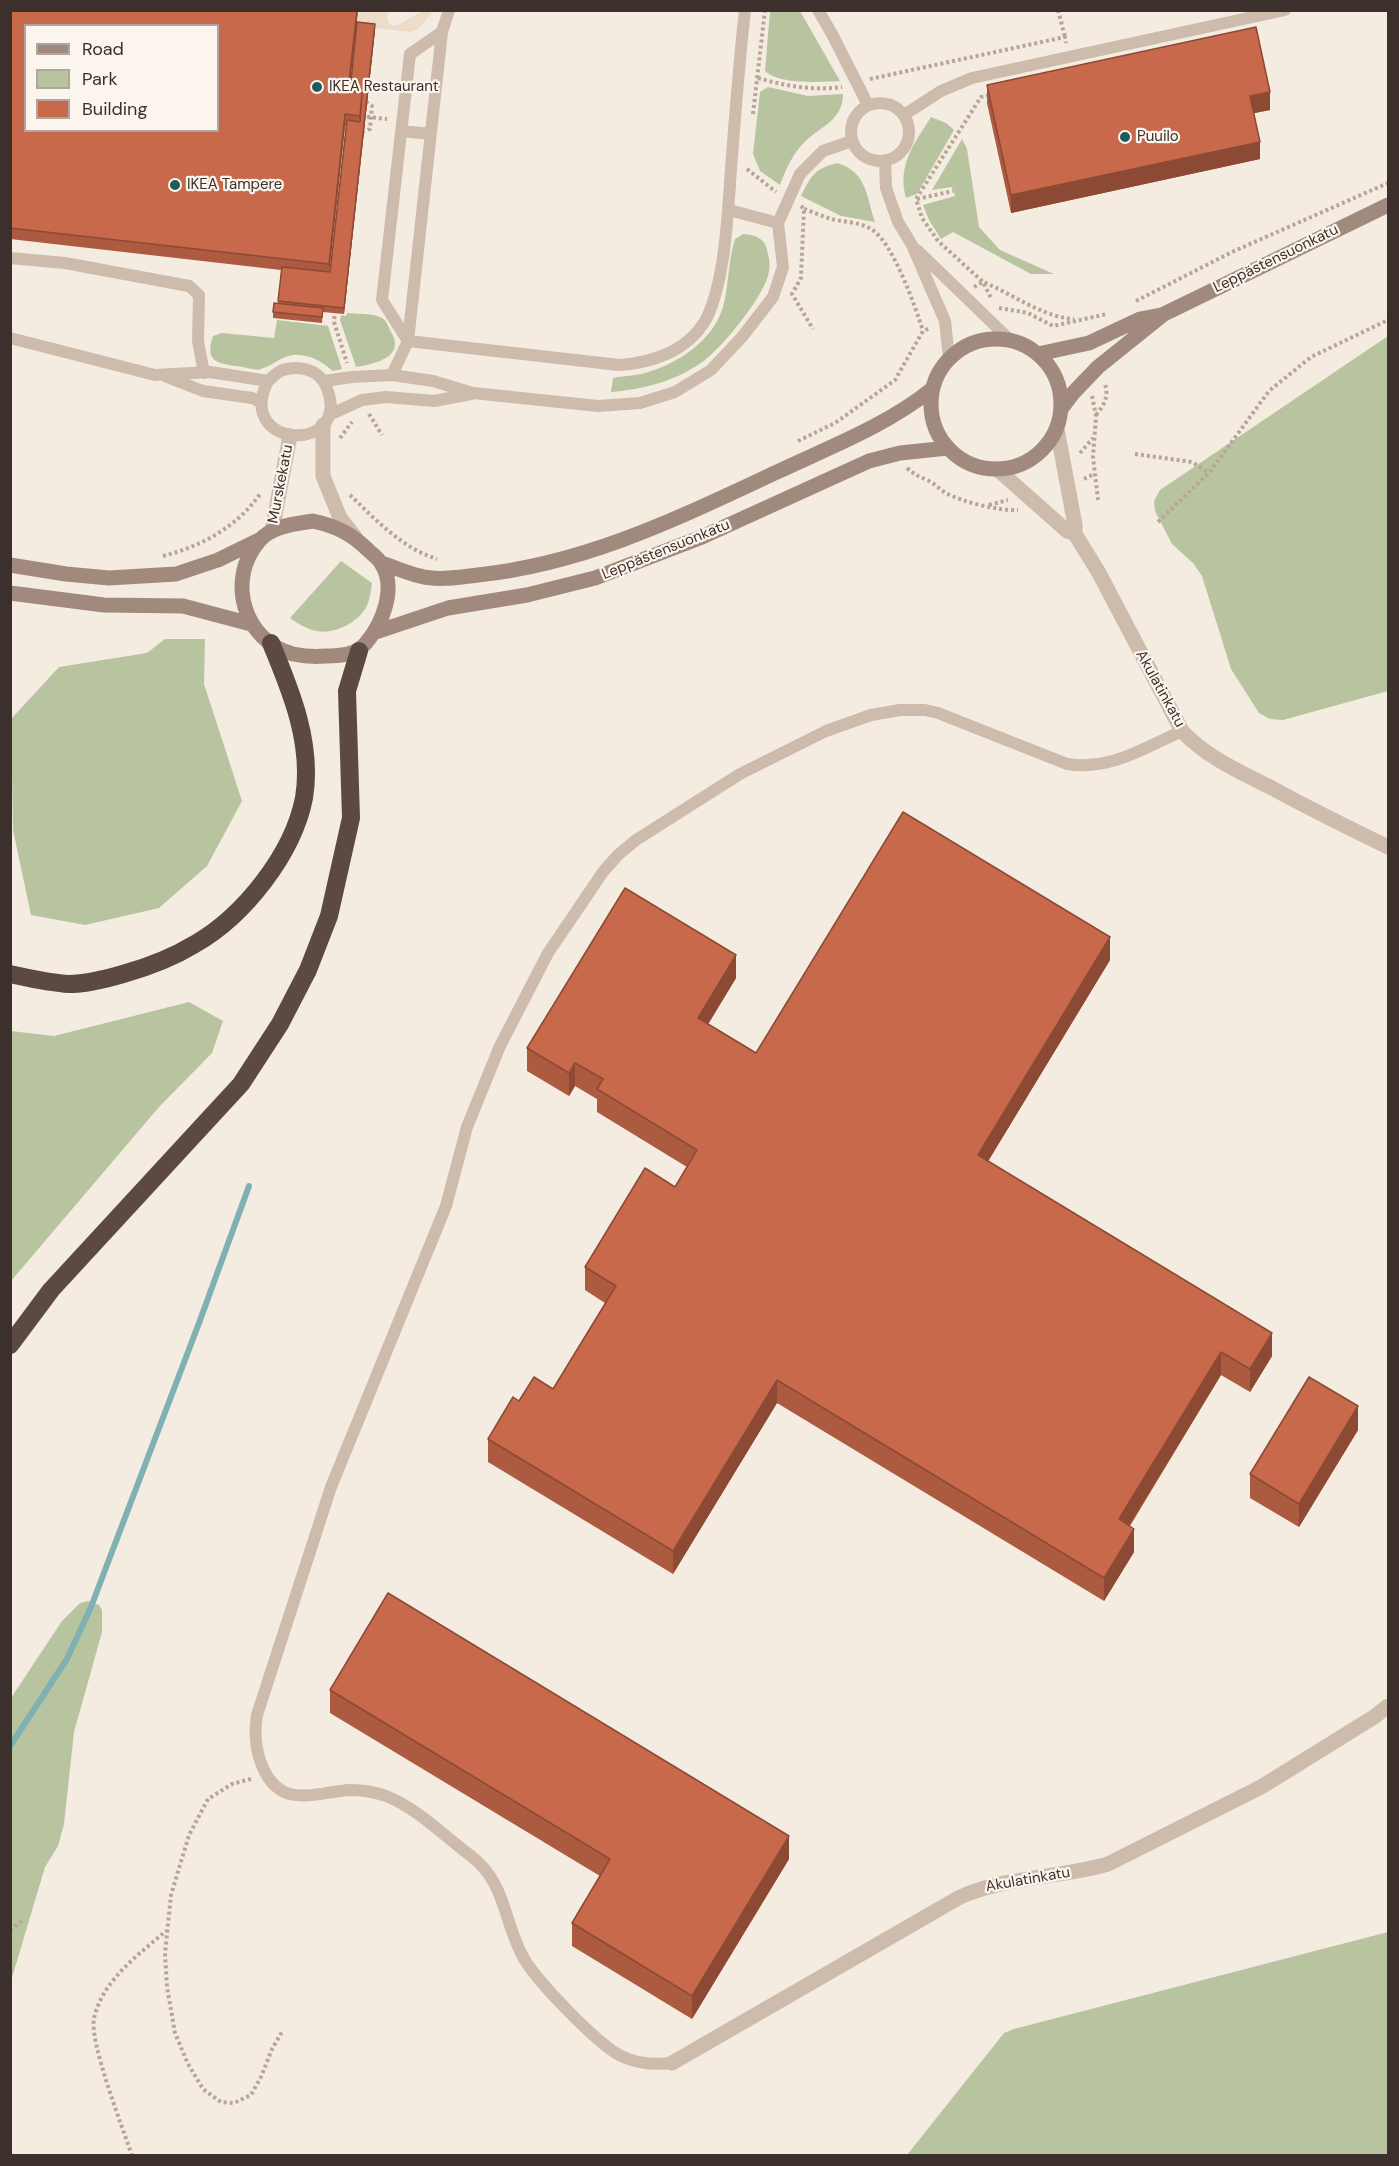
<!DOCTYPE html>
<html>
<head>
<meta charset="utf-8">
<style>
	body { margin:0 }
	#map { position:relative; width:1399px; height:2166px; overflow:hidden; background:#f4ebe1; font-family:"DM Sans",sans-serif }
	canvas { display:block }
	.frame { position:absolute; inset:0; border:12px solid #3b302b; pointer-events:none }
	.legend { position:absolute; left:24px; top:24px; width:195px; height:108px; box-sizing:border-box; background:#fbf5ee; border:2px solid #aea6a0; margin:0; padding:8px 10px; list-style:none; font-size:18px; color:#3b302b }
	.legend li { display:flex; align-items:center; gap:12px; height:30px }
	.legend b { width:30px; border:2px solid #aea6a0 }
</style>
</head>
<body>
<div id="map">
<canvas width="1399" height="2166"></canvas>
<div class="frame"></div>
<ul class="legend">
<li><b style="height:8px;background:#a18a7d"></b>Road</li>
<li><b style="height:16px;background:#b8c4a0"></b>Park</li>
<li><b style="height:16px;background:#c8694b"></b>Building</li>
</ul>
</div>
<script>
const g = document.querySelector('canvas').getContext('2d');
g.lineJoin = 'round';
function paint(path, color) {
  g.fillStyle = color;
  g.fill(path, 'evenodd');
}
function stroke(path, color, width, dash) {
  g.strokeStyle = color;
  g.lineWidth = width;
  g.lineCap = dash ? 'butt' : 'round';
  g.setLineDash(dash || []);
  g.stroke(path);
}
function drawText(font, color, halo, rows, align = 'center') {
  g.font = font + ' "DM Sans",sans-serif';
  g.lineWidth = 4.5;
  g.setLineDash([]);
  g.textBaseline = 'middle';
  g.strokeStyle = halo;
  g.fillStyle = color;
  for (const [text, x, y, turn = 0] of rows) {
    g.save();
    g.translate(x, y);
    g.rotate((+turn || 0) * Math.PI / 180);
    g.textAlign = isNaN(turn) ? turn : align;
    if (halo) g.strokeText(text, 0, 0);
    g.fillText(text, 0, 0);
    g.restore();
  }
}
const green = new Path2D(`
	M 770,11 L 800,11 L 840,81 C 821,82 780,85 765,71 Z
	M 768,87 L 808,96 L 843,94 C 843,123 816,127 800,147 C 791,158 785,171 780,185 L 760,171 L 753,154 L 760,92 Z
	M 931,117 L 946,123 L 954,130 L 917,194 L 906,198 C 897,165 914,144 931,117 Z
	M 962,139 L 967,149 L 979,227 L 1000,250 L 1054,274 L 1031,274 L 953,232 L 941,239 L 929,220 L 923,205 L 955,196 L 952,187 L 932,190 Z
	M 837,163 C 867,172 866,195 875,222 L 841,216 L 801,196 C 811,176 814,169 837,163 Z
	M 743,234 C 757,235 766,239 768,254 C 770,261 770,269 768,276 C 761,300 721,349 701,363 C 673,382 644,389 611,392 L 613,378 C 623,376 635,376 645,373 C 677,364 713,341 723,307 C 729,285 728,261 735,239 Z
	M 347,313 C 357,314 371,313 380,317 C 386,319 388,326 391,332 C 406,357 375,364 356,367 L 340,320 L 341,315 L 346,316 Z
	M 277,320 L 328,326 L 342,369 L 333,371 C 323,363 314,356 300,355 C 284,353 275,365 261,369 C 256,371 248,368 243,367 C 221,364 203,364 213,336 L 222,333 L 274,338 Z
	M 1388,336 L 1388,691 L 1283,720 L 1270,719 L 1259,713 L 1231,669 L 1202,576 L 1193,563 L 1172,544 L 1155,511 L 1154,501 L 1160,490 Z
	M 341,561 L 372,583 C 371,590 370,597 368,603 C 362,621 335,635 316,631 C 307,629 298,624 290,618 Z
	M 165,639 L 205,639 L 204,684 L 242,801 L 207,866 L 159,908 L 85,925 L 31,915 L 13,830 L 11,719 L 59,667 L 147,653 Z
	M 189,1002 L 223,1021 L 212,1053 L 159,1107 L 11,1281 L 11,1031 L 54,1036 Z
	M 88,1601 L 99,1605 L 102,1610 L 102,1632 L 74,1732 L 64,1824 L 58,1846 L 45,1867 L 11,1981 L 11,1698 L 62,1621 L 80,1603 Z
	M 1388,1932 L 1388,2155 L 907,2155 L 1004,2033 L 1014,2029 Z`);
const plaza = new Path2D(`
	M 358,11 L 389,11 L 387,16 L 389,23 L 393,26 L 400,24 L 422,11 L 434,11 L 419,28 L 411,32 L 356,26 Z`);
const stream = new Path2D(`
	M 10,1746 L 67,1659 L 91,1607 L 199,1323 L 249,1186`);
const path = new Path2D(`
	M 1058,10 L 1065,37
	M 758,78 C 785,86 814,91 842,87
	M 870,79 L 1065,37 L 1066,43
	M 989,95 L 981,97 L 916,199 L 922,218 L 938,241 L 983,282 L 991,298
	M 753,114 L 765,10
	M 361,116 L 387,119
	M 362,132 L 370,129 L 372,106 L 363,100
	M 747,169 L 776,192
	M 917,199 L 953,191
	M 801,206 L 804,209 L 801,278 L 792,294 L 813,329
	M 804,209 C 813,212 822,216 831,219 C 843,222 860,222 871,229 C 893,242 915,306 923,331
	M 974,287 L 983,282 C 1013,294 1042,317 1074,319
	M 1136,301 L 1232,252 L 1388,183
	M 999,308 L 1028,313 L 1053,326 L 1107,314
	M 335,310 L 334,322 L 347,363
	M 1092,396 L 1096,416 L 1093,457 L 1098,500
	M 369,414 L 382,435
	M 1096,415 C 1104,405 1109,397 1105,384
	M 340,438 L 352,422
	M 798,441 L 835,423 L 895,380 L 923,331 L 930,328
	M 1080,453 L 1093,438
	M 1135,454 L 1192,462 L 1209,473
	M 907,468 C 915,475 918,476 927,480 C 934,483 939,489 946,493 C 962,502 999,511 1018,510
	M 1084,479 L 1094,474
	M 350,495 C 376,520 402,548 437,559
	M 989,505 L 1008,500
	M 1158,522 L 1209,473 L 1269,391 L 1311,357 L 1388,320
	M 163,556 C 202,546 237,527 260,494
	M 251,1779 L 232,1784 L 208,1799 L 189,1835 L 171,1895 L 165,1953 L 167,1987 L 175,2033 L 188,2064 L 203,2089 L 221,2102 L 234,2103 L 251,2095 L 261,2077 L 272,2049 L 283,2030
	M 10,1930 L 23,1920
	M 132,2156 C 123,2128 89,2042 94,2018 C 103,1980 138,1955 166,1931`);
const lane = new Path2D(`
	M 818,10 L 832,34 L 868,105
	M851 132a29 29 0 1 1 58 0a29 29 0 1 1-58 0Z
	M 904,115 L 941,91 L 972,78 L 1285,10
	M 401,131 L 431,134
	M 885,160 L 886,188 L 898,222 L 912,245 L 945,321 L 949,359
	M 729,210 L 778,223
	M 917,250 L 1010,340
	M 10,258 L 65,263 L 189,286 L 199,295 L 198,341 L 204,373
	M 10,338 L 155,375 L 210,372 L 268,381 C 273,377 277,372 283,370 C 298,365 319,369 326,386 C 355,455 233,450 268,381
	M 408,341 L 619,365 C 652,363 687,351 705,321 C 725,285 728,211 731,169 C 735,116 739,63 745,10
	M 408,341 L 382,300 L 410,54 L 442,32
	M 392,375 L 408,341 L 442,32 L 449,10
	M 167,377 L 203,391 L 252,398 L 261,402
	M 324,381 L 352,377 L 392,375 L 433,381 L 473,393 L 598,406 L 640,403 L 675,392 L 711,370 L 742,337 L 773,297 L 783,267 L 778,223 L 800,174 L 823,151 L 852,141
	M 329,415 L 362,400 L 386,397 L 434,401 L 471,394
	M 672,2063 C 654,2065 636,2064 619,2055 C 596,2042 534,1979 522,1955 C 503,1919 506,1883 471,1856 C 444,1836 417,1808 386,1796 C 375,1792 361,1790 350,1790 C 315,1792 282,1810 263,1768 C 255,1750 254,1734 257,1715 L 331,1487 L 446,1206 L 467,1127 L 500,1046 L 548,953 L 603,872 L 618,855 L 636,840 L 740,774 L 826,731 L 871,715 L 900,710 L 925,710 L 938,713 L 1067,764 C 1110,771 1144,748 1182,731`);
const street = new Path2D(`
	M 323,425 L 323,476 L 340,518 L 355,537
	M 1057,429 L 1075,525 L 1075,534 L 1099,573 L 1182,731 C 1206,757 1240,772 1272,788 C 1310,809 1349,828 1388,847
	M 997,469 L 1067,531 L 1075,534
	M 272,531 L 290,436
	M 672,2063 L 960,1897 C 1008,1876 1059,1878 1108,1864 L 1261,1787 L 1374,1717 L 1388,1706`);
const secondary = new Path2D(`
	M931 404a65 65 0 1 1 130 0a65 65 0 1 1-130 0Z
	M 1038,354 L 1089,343 L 1140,319 L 1161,315
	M 1061,409 L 1074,392 L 1098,367 L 1164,314 L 1388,205
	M 313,521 C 336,526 352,534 368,550 C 372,554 378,558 381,563 C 397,587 383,623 366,643 C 356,655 340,656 325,656 C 315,657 303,656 293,654 C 243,641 226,579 259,541 C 271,526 295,524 313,521 Z
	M 381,563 C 394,567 407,573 420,576 C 438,581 460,577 478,575 C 588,563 678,518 777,472 C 830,447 886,426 932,389
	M 10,565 L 66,574 L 109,578 L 176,574 L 218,560 L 259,540
	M 10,593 L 104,605 L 183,606 L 251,624
	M 376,632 L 448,608 L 527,595 L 595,578 L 702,537 L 869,461 L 900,453 L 948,448`);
const highway = new Path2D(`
	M 10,974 C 29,978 50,983 69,984 C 87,984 106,979 123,974 C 148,967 172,958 195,944 C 244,916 293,854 304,798 C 313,744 291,691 271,643
	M 10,1345 L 51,1290 L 241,1084 L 280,1024 L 308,970 L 329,916 L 351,818 L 347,691 L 359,651`);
const wall = new Path2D(`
	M 10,10 L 358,10 L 349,91 L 350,91 L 375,30 L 344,314 L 323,312 L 322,323 L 273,318 L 273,312 L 278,303 L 281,270 L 10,239 ZM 345,126 L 346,126 L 330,272 L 329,272 Z
	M 987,85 L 1270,110 L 1254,113 L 1260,159 L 1011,213 L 987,103 Z
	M 1110,960 L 988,1161 L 1272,1356 L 1250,1392 L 1221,1375 L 1130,1526 L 1134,1552 L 1104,1601 L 777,1403 L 673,1574 L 488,1462 L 488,1439 L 519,1401 L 553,1389 L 605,1303 L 585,1290 L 585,1267 L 675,1187 L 687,1167 L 597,1112 L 597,1099 L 575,1086 L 569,1096 L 527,1071 L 527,1048 L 736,978 L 708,1024 L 756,1053 Z
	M 1358,1430 L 1299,1527 L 1250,1498 L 1250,1474 Z
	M 330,1690 L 789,1859 L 692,2019 L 572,1946 L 572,1923 L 600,1876 L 330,1713 Z`);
const shadedWall = new Path2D(`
	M 357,10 L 358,10 L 348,103 L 348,91 Z
	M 375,24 L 375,30 L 344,314 L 344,308 Z
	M 1270,92 L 1270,110 L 1250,114 L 1250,96 Z
	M 345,114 L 345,126 L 329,276 L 329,264 Z
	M 1260,142 L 1260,159 L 1011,213 L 1011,195 Z
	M 1110,937 L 1110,960 L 978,1178 L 978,1155 Z
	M 736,955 L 736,978 L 698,1041 L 698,1018 Z
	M 575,1063 L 575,1086 L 569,1096 L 569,1073 Z
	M 1272,1333 L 1272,1356 L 1250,1392 L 1250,1369 Z
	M 1221,1352 L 1221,1375 L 1119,1542 L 1119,1519 Z
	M 777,1380 L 777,1403 L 673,1574 L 673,1551 Z
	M 1358,1406 L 1358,1430 L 1299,1527 L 1299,1504 Z
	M 1134,1529 L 1134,1552 L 1104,1601 L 1104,1578 Z
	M 789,1836 L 789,1859 L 692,2019 L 692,1996 Z`);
const building = new Path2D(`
	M 10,10 L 357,10 L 348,91 L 362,93 L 360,116 L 345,114 L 329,264 L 10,228 ZM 26,26 L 218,26 L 218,130 L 26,130 Z
	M 357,22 L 375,24 L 344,308 L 278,301 L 282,267 L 330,272 L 347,120 L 360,122 L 362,93 L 350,91 Z
	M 1256,27 L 1270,92 L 1250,96 L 1260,142 L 1011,195 L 987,85 Z
	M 274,303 L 323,308 L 322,317 L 273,312 Z
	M 903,812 L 1110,937 L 978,1155 L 1272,1333 L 1250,1369 L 1221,1352 L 1119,1519 L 1134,1529 L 1104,1578 L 777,1380 L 673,1551 L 488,1439 L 513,1397 L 519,1401 L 534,1377 L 553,1389 L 616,1286 L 585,1267 L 645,1168 L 675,1187 L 697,1150 L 597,1089 L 603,1079 L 575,1063 L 569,1073 L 527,1048 L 625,888 L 736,955 L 698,1018 L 756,1053 Z
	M 1309,1377 L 1358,1406 L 1299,1504 L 1250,1474 Z
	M 388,1593 L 789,1836 L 692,1996 L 572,1923 L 610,1859 L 330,1690 Z`);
const markers = [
	[317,87,6,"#1f5a5e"],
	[1125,137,6,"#1f5a5e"],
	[175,185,6,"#1f5a5e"]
];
const poiNames = [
	["IKEA Restaurant",329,87],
	["Puuilo",1137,137],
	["IKEA Tampere",187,185]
];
const streetNames = [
	["Leppästensuonkatu",1276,259,-26],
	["Murskekatu",281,484,-79],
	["Leppästensuonkatu",666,550,-22],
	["Akulatinkatu",1160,689,61],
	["Akulatinkatu",1028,1880,-10]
];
paint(green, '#b8c4a0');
paint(plaza, '#ecdcc8');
stroke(stream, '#7fb0b2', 6);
stroke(path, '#b9a596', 4, [3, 3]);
stroke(lane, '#cdbbac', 12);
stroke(street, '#cdbbac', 15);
stroke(secondary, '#a18a7d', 15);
stroke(highway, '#5c4a42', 18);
paint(wall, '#ac5a40');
paint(shadedWall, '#8c4a34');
paint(building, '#c8694b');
stroke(building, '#8c4a34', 1.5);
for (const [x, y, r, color] of markers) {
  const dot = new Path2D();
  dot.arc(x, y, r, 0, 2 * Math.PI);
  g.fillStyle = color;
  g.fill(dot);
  stroke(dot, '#fbf5ee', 2);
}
drawText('15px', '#3b302b', '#fbf5ee', poiNames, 'left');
drawText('15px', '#3b302b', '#fbf5ee', streetNames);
</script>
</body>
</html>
